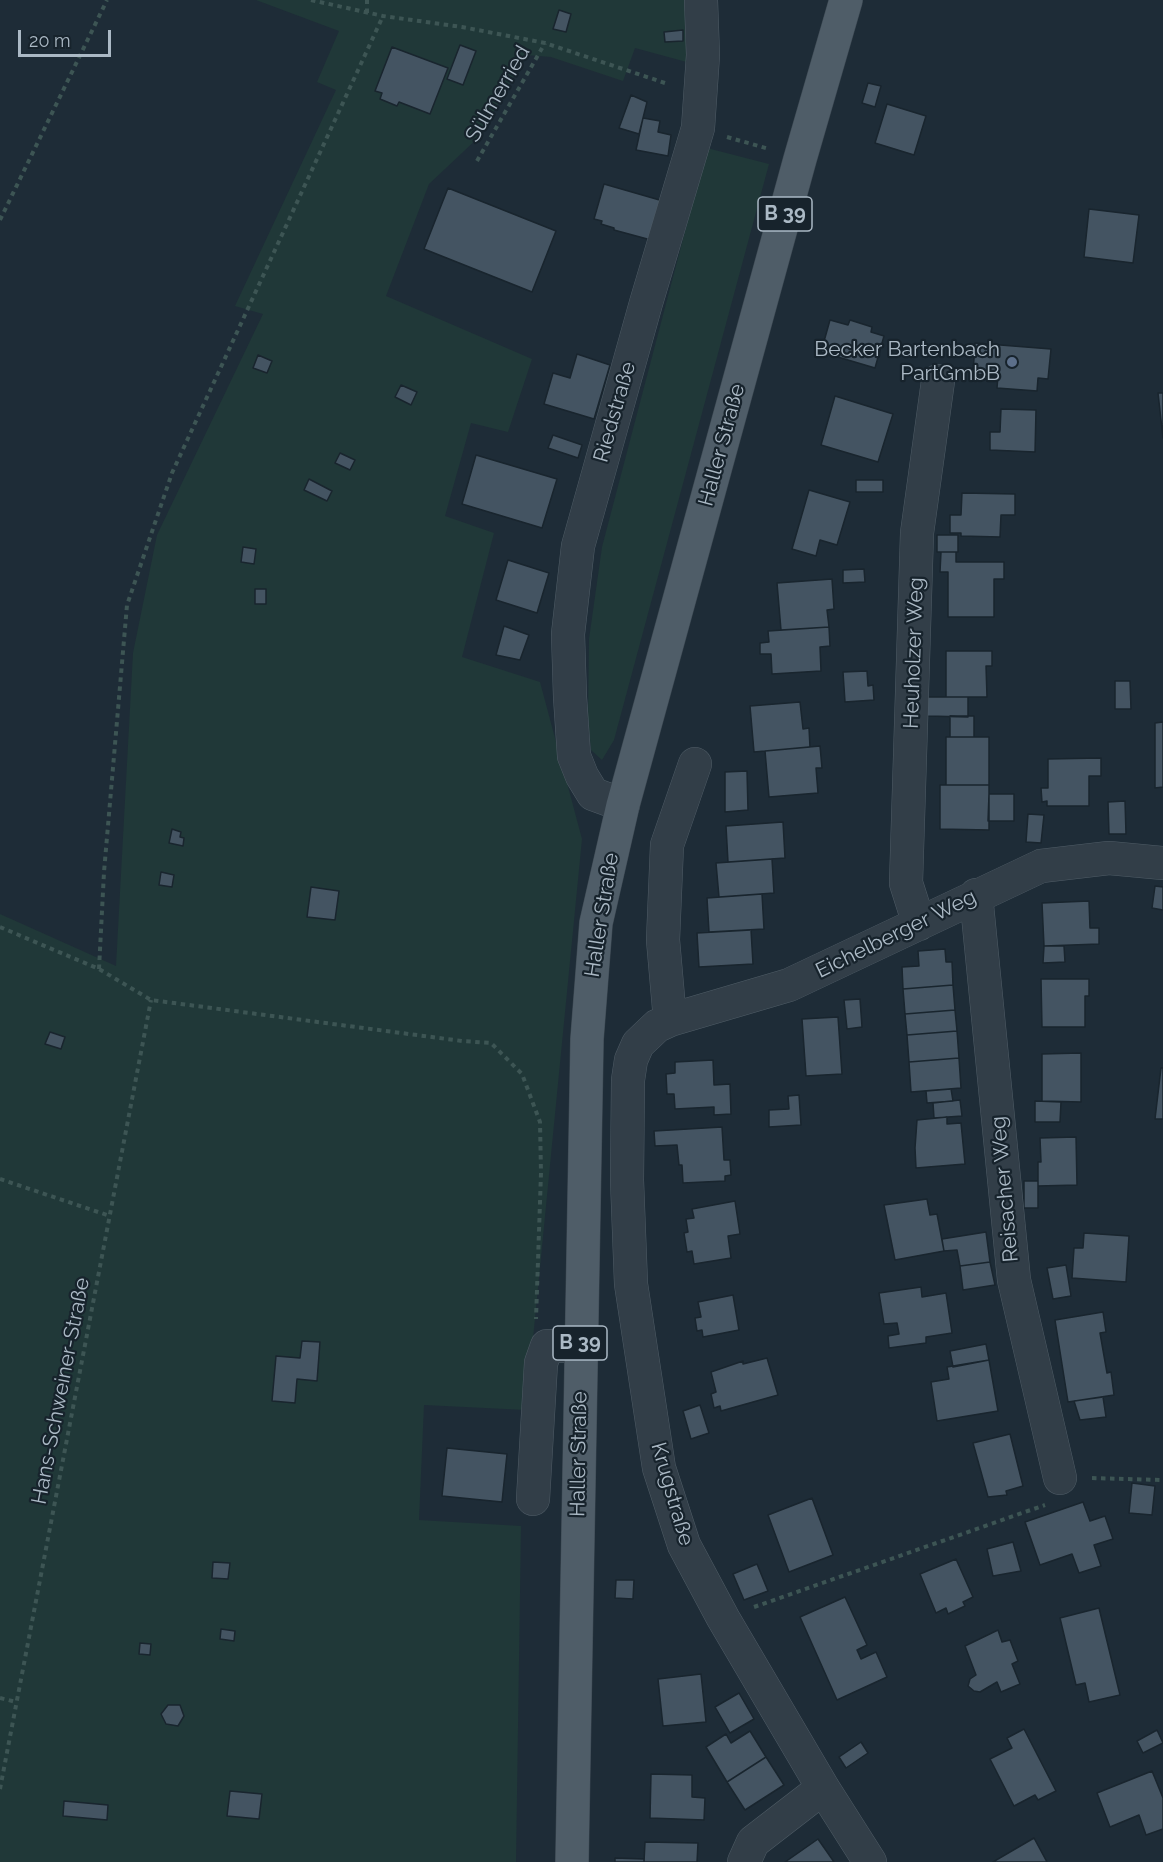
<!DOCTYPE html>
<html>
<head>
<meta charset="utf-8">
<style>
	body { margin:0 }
	#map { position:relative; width:1163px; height:1862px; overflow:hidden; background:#1e2c37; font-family:Raleway,sans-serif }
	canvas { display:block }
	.scale { position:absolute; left:18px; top:30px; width:93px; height:27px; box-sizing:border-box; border:3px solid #abb9c5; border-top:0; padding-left:8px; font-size:18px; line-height:21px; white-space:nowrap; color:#abb9c5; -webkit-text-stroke:4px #17232c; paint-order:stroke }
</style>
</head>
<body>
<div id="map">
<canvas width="1163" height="1862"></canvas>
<div class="scale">20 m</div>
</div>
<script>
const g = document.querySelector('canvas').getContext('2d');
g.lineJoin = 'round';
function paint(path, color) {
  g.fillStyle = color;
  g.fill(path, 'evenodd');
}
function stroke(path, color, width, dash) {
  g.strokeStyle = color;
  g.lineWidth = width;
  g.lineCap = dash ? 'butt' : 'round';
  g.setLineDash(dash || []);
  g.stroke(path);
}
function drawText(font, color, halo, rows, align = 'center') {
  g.font = font + ' Raleway,sans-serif';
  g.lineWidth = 4.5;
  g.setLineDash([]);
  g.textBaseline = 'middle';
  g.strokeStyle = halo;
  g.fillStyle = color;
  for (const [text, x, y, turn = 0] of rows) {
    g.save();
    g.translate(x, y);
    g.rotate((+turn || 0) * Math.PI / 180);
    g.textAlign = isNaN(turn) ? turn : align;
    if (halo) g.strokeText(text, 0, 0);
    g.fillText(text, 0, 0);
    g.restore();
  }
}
const green = new Path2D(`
	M 256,0 L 690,0 L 694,64 L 635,48 L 623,81 L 551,57 L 526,55 L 480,136 L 429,184 L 386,296 L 532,359 L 508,432 L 471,423 L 445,516 L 494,533 L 462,657 L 540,682 L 582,839 L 526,1410 L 424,1405 L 419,1520 L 521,1526 L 516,1862 L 0,1862 L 0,914 L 116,966 L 133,653 L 157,535 L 263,314 L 235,306 L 336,90 L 317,82 L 339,31 Z
	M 707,148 L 769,164 L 614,740 L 602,760 L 591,750 L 588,719 L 589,639 L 602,547 Z`);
const building = new Path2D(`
	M 559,10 L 571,14 L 566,32 L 553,29 Z
	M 683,30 L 683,41 L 665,42 L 664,32 Z
	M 460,45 L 476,51 L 463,85 L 447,79 Z
	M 392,47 L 448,68 L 430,114 L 399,102 L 397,106 L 380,99 L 382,93 L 375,91 Z
	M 868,83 L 881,86 L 875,107 L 862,103 Z
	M 631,95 L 647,102 L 639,134 L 619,128 Z
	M 887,104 L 926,116 L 914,155 L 875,143 Z
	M 643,118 L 660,121 L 658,132 L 671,135 L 668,156 L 636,150 Z
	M 604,184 L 663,201 L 651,240 L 614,230 L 614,228 L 601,224 L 602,221 L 594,219 Z
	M 448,188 L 556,231 L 532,292 L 424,249 Z
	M 1089,209 L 1139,215 L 1133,263 L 1084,257 Z
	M 830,320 L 848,325 L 850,320 L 872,327 L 871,332 L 884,336 L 875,368 L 821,352 Z
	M 975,343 L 1051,349 L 1048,379 L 1038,378 L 1037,391 L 997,388 L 998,376 L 973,374 Z
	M 577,354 L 610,365 L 594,419 L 544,404 L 553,373 L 570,378 Z
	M 258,355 L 272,361 L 267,373 L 253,368 Z
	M 401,385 L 417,392 L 411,405 L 395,397 Z
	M 1158,393 L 1163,393 L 1163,438 Z
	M 835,396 L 893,414 L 878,462 L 821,445 Z
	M 1001,409 L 1036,410 L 1035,452 L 990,450 L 990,432 L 1000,432 Z
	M 553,435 L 582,445 L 578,458 L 548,448 Z
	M 340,453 L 355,460 L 350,470 L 335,463 Z
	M 476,455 L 557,479 L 542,528 L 462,504 Z
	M 309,479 L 332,491 L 327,501 L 304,490 Z
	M 856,480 L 883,480 L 883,492 L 856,492 Z
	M 809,490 L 850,502 L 837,545 L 820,540 L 816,556 L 792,549 Z
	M 962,493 L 1015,494 L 1015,515 L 1001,515 L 1000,537 L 961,536 L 961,533 L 950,533 L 950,515 L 961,515 Z
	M 937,535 L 958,535 L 958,552 L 937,552 Z
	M 243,547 L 256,549 L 254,564 L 241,562 Z
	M 941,552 L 956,552 L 956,562 L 1004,562 L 1004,579 L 994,579 L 994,617 L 948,617 L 948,572 L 940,572 Z
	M 508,560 L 549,573 L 537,613 L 496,600 Z
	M 864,569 L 865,582 L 843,583 L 843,570 Z
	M 832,579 L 834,609 L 827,610 L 829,627 L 781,630 L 777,583 Z
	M 255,589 L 266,589 L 266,604 L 255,604 Z
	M 504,626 L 529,635 L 520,660 L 496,655 Z
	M 829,627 L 830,646 L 820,647 L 821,671 L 772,674 L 771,654 L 760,654 L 760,643 L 769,642 L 768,631 Z
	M 946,651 L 992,651 L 992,666 L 986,666 L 987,697 L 946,697 Z
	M 867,671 L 868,686 L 873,685 L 874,700 L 845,702 L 843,672 Z
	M 1115,681 L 1130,681 L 1131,709 L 1115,709 Z
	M 926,697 L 968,697 L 968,717 L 927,716 Z
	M 800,702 L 803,729 L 809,728 L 810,747 L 754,752 L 750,706 Z
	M 950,716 L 974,716 L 974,737 L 950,737 Z
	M 1163,722 L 1163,787 L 1155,788 L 1155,723 Z
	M 946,737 L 989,737 L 989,785 L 946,785 Z
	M 820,746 L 822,768 L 816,768 L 818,793 L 769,797 L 765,751 Z
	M 1101,758 L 1101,776 L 1089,776 L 1089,806 L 1047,806 L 1047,801 L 1042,802 L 1041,788 L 1048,788 L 1048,759 Z
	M 747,771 L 748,810 L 725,812 L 725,772 Z
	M 940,785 L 989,785 L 989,830 L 940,829 Z
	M 989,794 L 1014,794 L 1014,821 L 988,821 Z
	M 1125,801 L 1126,834 L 1109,834 L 1108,802 Z
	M 1028,814 L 1044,815 L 1041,843 L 1026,842 Z
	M 783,822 L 785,858 L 728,862 L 726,826 Z
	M 172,829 L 181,832 L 180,837 L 184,838 L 183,846 L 169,843 Z
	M 772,859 L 774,893 L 719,897 L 716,863 Z
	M 161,872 L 174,875 L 172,887 L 159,885 Z
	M 1155,886 L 1163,887 L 1163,910 L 1152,908 Z
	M 311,887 L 339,891 L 335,920 L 307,917 Z
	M 762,894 L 764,929 L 709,932 L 707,898 Z
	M 1089,901 L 1090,928 L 1099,928 L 1099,944 L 1044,946 L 1042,903 Z
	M 751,930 L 753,964 L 699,967 L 697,933 Z
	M 1044,946 L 1064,946 L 1065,962 L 1043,963 Z
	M 945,949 L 946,962 L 952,962 L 953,985 L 903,989 L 902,967 L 919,966 L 918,951 Z
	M 1041,979 L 1089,979 L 1089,996 L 1085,996 L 1085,1027 L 1042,1027 Z
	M 953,985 L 955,1010 L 905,1014 L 903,989 Z
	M 860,999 L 862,1027 L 847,1029 L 844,1000 Z
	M 955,1010 L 957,1031 L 907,1035 L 905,1014 Z
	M 838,1017 L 842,1074 L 806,1076 L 802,1019 Z
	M 957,1031 L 959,1058 L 909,1062 L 907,1035 Z
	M 50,1032 L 65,1037 L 61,1049 L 45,1044 Z
	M 1081,1053 L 1081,1102 L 1042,1101 L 1042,1054 Z
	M 959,1058 L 961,1088 L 911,1092 L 909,1062 Z
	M 713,1060 L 714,1085 L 730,1084 L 731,1114 L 714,1115 L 714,1107 L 675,1109 L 674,1094 L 667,1094 L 666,1074 L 675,1073 L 675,1062 Z
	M 1161,1068 L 1163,1068 L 1163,1119 L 1155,1119 Z
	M 951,1089 L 953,1101 L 927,1103 L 926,1091 Z
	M 799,1095 L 801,1125 L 769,1127 L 769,1110 L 789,1109 L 788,1096 Z
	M 960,1100 L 962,1116 L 934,1118 L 933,1103 Z
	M 1035,1101 L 1061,1102 L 1060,1122 L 1035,1122 Z
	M 947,1117 L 947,1124 L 961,1123 L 965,1164 L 916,1168 L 915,1148 L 917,1120 Z
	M 722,1127 L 724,1160 L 730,1160 L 731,1175 L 725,1176 L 725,1181 L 683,1183 L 682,1165 L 679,1165 L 677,1145 L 655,1146 L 654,1131 Z
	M 1076,1137 L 1077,1185 L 1038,1186 L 1038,1162 L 1041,1162 L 1040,1138 Z
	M 1024,1181 L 1038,1181 L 1038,1208 L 1024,1208 Z
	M 927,1199 L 930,1215 L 937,1214 L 944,1251 L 895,1260 L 884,1205 Z
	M 735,1201 L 740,1234 L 728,1236 L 731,1258 L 694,1264 L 692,1251 L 687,1252 L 684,1233 L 688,1232 L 686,1219 L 694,1218 L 692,1209 Z
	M 986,1232 L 990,1262 L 960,1266 L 957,1250 L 944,1251 L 942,1239 Z
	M 1084,1233 L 1129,1236 L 1126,1282 L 1072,1278 L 1074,1248 L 1083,1248 Z
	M 990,1262 L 995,1285 L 963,1290 L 960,1266 Z
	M 1066,1265 L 1071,1296 L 1053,1299 L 1047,1268 Z
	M 921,1287 L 922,1297 L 946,1293 L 952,1333 L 926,1337 L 926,1343 L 889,1348 L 888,1336 L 899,1334 L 897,1323 L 884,1324 L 879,1293 Z
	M 733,1295 L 739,1330 L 703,1337 L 702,1330 L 697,1331 L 695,1318 L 701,1317 L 698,1302 Z
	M 1103,1312 L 1106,1332 L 1100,1333 L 1107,1373 L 1111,1372 L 1114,1395 L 1068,1402 L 1055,1320 Z
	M 302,1341 L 320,1342 L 317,1381 L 297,1379 L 295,1403 L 272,1401 L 276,1356 L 300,1358 Z
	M 986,1344 L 989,1360 L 953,1367 L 950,1351 Z
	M 767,1358 L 778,1395 L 721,1411 L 720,1406 L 714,1408 L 711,1394 L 716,1392 L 711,1372 L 743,1361 L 743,1364 Z
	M 989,1360 L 998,1411 L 937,1421 L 931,1382 L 949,1379 L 947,1367 Z
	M 1103,1397 L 1106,1417 L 1080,1420 L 1074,1401 Z
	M 700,1405 L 709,1433 L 691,1439 L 683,1411 Z
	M 1010,1434 L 1023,1486 L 1006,1491 L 1007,1495 L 988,1497 L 973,1443 Z
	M 447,1448 L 507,1454 L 502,1502 L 442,1496 Z
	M 1132,1483 L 1155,1486 L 1152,1515 L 1129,1513 Z
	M 812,1498 L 833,1555 L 789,1572 L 768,1515 Z
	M 1083,1502 L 1090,1521 L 1105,1516 L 1113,1539 L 1094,1545 L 1101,1566 L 1079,1573 L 1072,1554 L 1040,1565 L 1025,1522 Z
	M 1013,1542 L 1021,1571 L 993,1576 L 987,1549 Z
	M 956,1559 L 973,1597 L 963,1602 L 965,1606 L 948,1614 L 946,1608 L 936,1613 L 920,1574 Z
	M 213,1562 L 230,1563 L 228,1579 L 212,1578 Z
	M 757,1564 L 768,1591 L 744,1600 L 733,1574 Z
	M 616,1580 L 634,1580 L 633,1599 L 615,1598 Z
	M 845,1597 L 867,1645 L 857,1650 L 861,1659 L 876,1652 L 887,1677 L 837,1700 L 800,1617 Z
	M 1099,1608 L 1120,1695 L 1089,1702 L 1085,1683 L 1076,1685 L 1060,1618 Z
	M 221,1629 L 235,1631 L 234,1641 L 220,1639 Z
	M 998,1630 L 1002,1642 L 1010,1640 L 1018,1661 L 1012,1664 L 1020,1684 L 1001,1692 L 997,1682 L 980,1692 L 974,1691 L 968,1686 L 970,1679 L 976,1675 L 965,1646 Z
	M 140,1643 L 151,1644 L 150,1655 L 139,1654 Z
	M 701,1674 L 706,1722 L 663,1726 L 658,1679 Z
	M 739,1693 L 754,1719 L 730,1733 L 715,1707 Z
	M 168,1705 L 180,1705 L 184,1716 L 178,1726 L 166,1724 L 161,1714 Z
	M 1024,1729 L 1056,1791 L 1038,1800 L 1035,1795 L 1014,1806 L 990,1759 L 1012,1748 L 1007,1738 Z
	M 1157,1730 L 1163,1743 L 1143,1753 L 1137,1741 Z
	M 750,1731 L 766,1757 L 727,1782 L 706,1747 L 726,1734 L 731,1743 Z
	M 861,1742 L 868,1753 L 846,1768 L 839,1757 Z
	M 766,1757 L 784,1785 L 745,1810 L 727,1782 Z
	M 1152,1771 L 1163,1798 L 1163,1829 L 1146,1835 L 1139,1815 L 1110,1827 L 1097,1793 Z
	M 651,1774 L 692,1775 L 692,1797 L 705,1798 L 704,1820 L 650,1818 Z
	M 230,1791 L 262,1794 L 259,1819 L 227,1816 Z
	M 64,1801 L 108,1805 L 107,1820 L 63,1816 Z
	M 1034,1838 L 1047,1862 L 993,1862 Z
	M 818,1839 L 834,1862 L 785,1862 Z
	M 645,1842 L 698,1843 L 697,1862 L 644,1862 Z
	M 615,1858 L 644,1859 L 644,1862 L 615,1862 Z`);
const path = new Path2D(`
	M 311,0 L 383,16 L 462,27 L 545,43 L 668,84
	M 367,13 L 367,0
	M 727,137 L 769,149
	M 477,161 L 545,43
	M 0,220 L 107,0
	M 0,927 L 99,969 L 151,1000 L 462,1041 L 491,1043 L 522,1074 L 540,1122 L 541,1173 L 536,1319
	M 99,969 L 104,872 L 127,605 L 172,473 L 383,16
	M 0,1179 L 110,1216
	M 1092,1478 L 1163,1480
	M 754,1607 L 1045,1505
	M 0,1698 L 16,1702
	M 0,1789 L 151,1000`);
const minor = new Path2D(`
	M 623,805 L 593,794 L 582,776 L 574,756 L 570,697 L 568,634 L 578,546 L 646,303 L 698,128 L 703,55 L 701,0
	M 976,895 L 1014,1280 L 1060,1478
	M 919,924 L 906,883 L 917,533 L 938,381
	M 670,1020 L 663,940 L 667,845 L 695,764
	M 533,1499 L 541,1363 L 547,1346 L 580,1346
	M 744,1862 L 753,1842 L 823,1788
	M 870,1862 L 823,1788 L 723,1618 L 684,1545 L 659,1468 L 631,1284 L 627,1180 L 628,1080 L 631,1060 L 638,1044 L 657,1026 L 670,1020 L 789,985 L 1041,866 L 1109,858 L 1163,863`);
const major = new Path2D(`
	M 572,1862 L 587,1039 L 596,923 L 623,805 L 800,159 L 846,0`);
const markers = [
	[1012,362,6,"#5c6f8a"]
];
const shields = [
	[785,214,54],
	[580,1343,54]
];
const shieldNames = [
	["B 39",785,214],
	["B 39",580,1343]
];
const streetNames = [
	["Sülmerried",498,94,-60],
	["Riedstraße",615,412,-74],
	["Haller Straße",722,445,-75],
	["Heuholzer Weg",914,653,-88],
	["Haller Straße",602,915,-81],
	["Eichelberger Weg",896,934,-26],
	["Reisacher Weg",1005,1189,-95],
	["Hans-Schweiner-Straße",61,1391,-79],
	["Haller Straße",579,1454,-89],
	["Krugstraße",672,1494,74]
];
const poiNames = [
	["Becker Bartenbach",1000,350],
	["PartGmbB",1000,374]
];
paint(green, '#203838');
paint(building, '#445462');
stroke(building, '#19252e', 1.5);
stroke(minor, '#4f5c66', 34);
stroke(major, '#3b4751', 34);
stroke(path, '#3d5554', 4, [4.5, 4.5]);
stroke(minor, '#323e48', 33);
stroke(major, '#4f5d68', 33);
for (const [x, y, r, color] of markers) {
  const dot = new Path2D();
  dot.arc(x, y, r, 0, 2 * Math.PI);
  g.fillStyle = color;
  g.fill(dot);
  stroke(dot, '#17232c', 2);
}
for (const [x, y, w] of shields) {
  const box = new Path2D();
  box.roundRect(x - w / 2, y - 17, w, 34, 4.5);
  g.fillStyle = '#17232c';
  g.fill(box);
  stroke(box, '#abb9c5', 1.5);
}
drawText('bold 20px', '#abb9c5', null, shieldNames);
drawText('21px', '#abb9c5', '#17232c', streetNames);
drawText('21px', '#abb9c5', '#17232c', poiNames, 'right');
</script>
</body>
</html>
